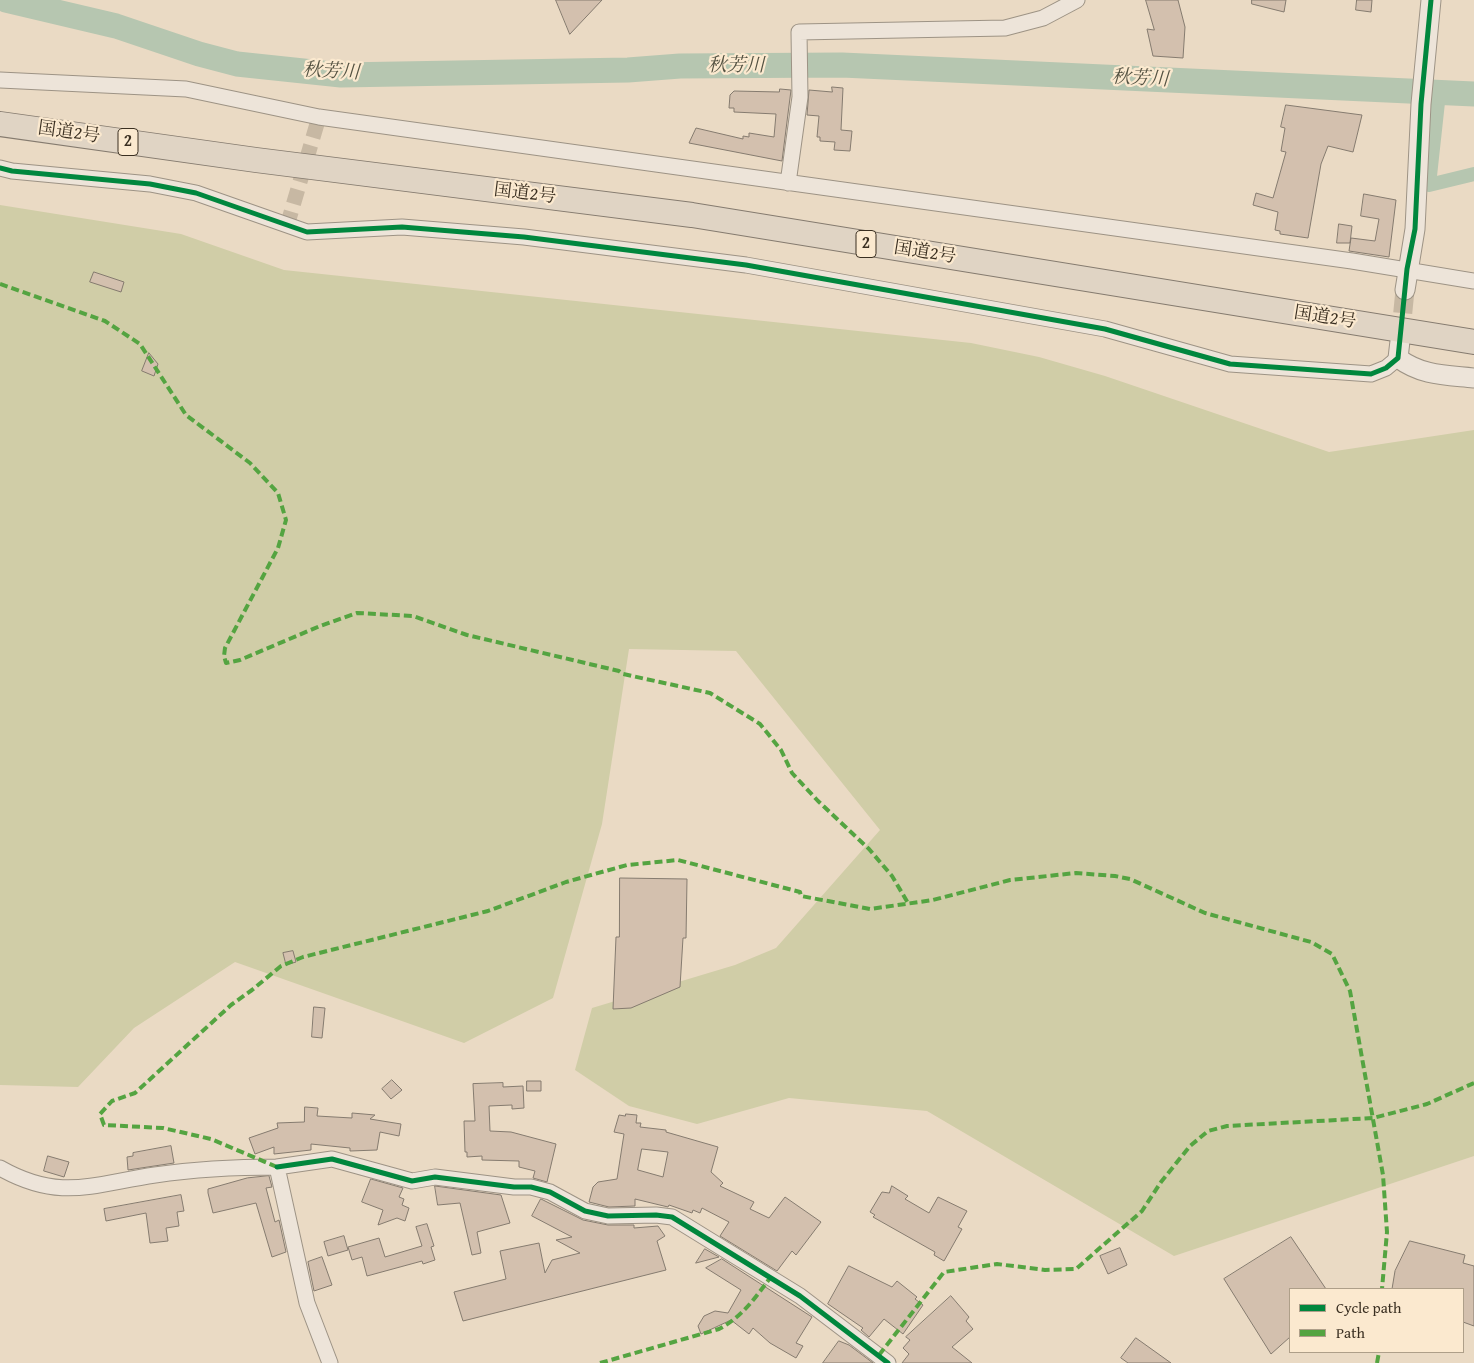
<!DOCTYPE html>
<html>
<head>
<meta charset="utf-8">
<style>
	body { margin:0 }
	#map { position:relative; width:1474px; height:1363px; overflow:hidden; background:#eadac4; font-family:"Gentium Book Plus",serif }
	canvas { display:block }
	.legend { position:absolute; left:1289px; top:1288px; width:175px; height:65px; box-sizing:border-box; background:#fbe9cf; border:1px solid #ae9f89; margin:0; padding:6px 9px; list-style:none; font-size:15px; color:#3a2f21 }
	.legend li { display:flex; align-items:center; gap:10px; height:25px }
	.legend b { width:25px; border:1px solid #ae9f89 }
</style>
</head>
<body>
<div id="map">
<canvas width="1474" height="1363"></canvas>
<ul class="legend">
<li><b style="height:6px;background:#00873e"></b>Cycle path</li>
<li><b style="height:6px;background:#54a441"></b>Path</li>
</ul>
</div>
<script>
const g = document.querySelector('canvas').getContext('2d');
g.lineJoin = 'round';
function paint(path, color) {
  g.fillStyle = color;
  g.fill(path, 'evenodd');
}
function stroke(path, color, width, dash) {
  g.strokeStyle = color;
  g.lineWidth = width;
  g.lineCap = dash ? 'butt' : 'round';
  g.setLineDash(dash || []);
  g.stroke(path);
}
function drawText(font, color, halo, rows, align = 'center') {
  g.font = font + ' "Gentium Book Plus","Noto Serif JP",serif';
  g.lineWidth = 4.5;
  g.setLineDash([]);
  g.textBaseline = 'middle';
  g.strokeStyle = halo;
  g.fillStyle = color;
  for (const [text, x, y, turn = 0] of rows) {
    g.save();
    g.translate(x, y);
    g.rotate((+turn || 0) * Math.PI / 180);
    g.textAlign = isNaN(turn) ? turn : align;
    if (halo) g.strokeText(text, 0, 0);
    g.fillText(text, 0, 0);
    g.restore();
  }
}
const green = new Path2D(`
	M 0,205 L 181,234 L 284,270 L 971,343 L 1039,357 L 1105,376 L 1329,452 L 1474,430 L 1474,1156 L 1174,1256 L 927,1111 L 789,1098 L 697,1124 L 629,1106 L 575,1070 L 592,1008 L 735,965 L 776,948 L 880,830 L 736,651 L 629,649 L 602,824 L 553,998 L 464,1043 L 235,962 L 134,1028 L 78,1087 L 0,1085 Z`);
const canal = new Path2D(`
	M 1439,93 L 1429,185 L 1474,174`);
const river = new Path2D(`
	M 6,0 L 116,26 L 199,54 L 237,64 L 341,75 L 628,70 L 680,66 L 842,65 L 1474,94`);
const building = new Path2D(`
	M 556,0 L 602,0 L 570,34 Z
	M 1146,0 L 1178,0 L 1185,27 L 1183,58 L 1153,56 L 1147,29 L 1154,30 Z
	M 1252,0 L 1286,0 L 1284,12 L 1252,4 Z
	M 1357,0 L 1372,0 L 1371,12 L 1356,10 Z
	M 832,87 L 843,88 L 841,130 L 852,131 L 850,151 L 834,150 L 835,142 L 820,141 L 820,137 L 817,137 L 819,116 L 807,115 L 809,90 L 832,92 Z
	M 780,89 L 791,90 L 782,161 L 689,143 L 696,128 L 743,139 L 743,136 L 749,137 L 749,133 L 774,137 L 776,114 L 734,112 L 734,108 L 729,108 L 730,95 L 734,91 L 779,92 Z
	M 1286,105 L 1362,115 L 1353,152 L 1328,146 L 1321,164 L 1308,238 L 1280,234 L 1280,231 L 1275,230 L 1278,212 L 1253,205 L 1256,193 L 1273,198 L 1286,152 L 1281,151 L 1285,128 L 1281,127 Z
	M 1364,194 L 1396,200 L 1389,257 L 1349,251 L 1351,238 L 1375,241 L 1379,219 L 1361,216 Z
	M 1339,224 L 1352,226 L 1350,243 L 1337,243 Z
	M 94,272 L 124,282 L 121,292 L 90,282 Z
	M 149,353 L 158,364 L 154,376 L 142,371 Z
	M 620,878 L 687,879 L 686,938 L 683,938 L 680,987 L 631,1008 L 613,1009 L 616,937 L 619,937 Z
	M 293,951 L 296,962 L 286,965 L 283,953 Z
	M 314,1007 L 325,1008 L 322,1038 L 312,1037 Z
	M 392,1080 L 402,1090 L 391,1099 L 382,1089 Z
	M 527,1081 L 541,1081 L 541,1091 L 527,1091 Z
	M 503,1083 L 503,1087 L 523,1086 L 524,1108 L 512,1109 L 512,1105 L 489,1106 L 490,1131 L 511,1132 L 556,1144 L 547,1182 L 533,1178 L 535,1171 L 519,1167 L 519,1161 L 482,1160 L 482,1156 L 467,1157 L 467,1152 L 465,1152 L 464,1121 L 475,1121 L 473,1084 Z
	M 305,1107 L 318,1108 L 317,1116 L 352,1118 L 352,1113 L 375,1115 L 370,1119 L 401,1124 L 399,1136 L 380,1132 L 377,1150 L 350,1151 L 350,1148 L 311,1144 L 311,1150 L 274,1154 L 274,1147 L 255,1154 L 249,1138 L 278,1128 L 277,1123 L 304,1122 Z
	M 626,1114 L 637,1115 L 636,1123 L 641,1123 L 640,1127 L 666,1130 L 666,1132 L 718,1147 L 711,1172 L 723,1183 L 720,1186 L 754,1202 L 750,1209 L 769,1218 L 785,1197 L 821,1222 L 796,1255 L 792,1251 L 777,1271 L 720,1236 L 729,1222 L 702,1208 L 700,1213 L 693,1210 L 692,1213 L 669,1205 L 668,1207 L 635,1199 L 635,1206 L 609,1207 L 589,1202 L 593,1187 L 598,1182 L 617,1179 L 624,1134 L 614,1132 L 619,1115 L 625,1116 ZM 642,1149 L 668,1152 L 663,1177 L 638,1170 Z
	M 171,1146 L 174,1163 L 128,1170 L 127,1157 L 133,1156 L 133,1153 Z
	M 48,1156 L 69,1162 L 64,1177 L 44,1171 Z
	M 269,1176 L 272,1187 L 266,1188 L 275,1222 L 279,1220 L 286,1252 L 272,1257 L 256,1203 L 213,1213 L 208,1193 L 208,1189 L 247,1178 Z
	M 371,1179 L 403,1188 L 399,1197 L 404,1199 L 402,1205 L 409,1208 L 405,1221 L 397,1218 L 378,1225 L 383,1210 L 362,1202 Z
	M 435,1186 L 501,1195 L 510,1223 L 477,1232 L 481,1253 L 472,1255 L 460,1203 L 438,1205 Z
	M 892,1186 L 908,1196 L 905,1199 L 929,1213 L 938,1197 L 967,1211 L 958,1227 L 962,1229 L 944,1261 L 934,1255 L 935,1252 L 873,1217 L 875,1215 L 870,1212 L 882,1192 L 889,1193 Z
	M 181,1195 L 184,1211 L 177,1212 L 179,1226 L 166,1228 L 168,1241 L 150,1243 L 146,1213 L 106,1221 L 104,1209 Z
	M 541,1199 L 583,1220 L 608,1225 L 634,1225 L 634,1228 L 658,1226 L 665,1236 L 657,1241 L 666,1270 L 463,1321 L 454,1292 L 506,1279 L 500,1251 L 539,1243 L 545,1273 L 552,1260 L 580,1253 L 556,1240 L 572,1237 L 532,1216 Z
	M 427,1224 L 434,1246 L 431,1247 L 435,1260 L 423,1264 L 422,1261 L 367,1276 L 362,1257 L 352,1260 L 348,1247 L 379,1238 L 385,1257 L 422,1246 L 416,1227 Z
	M 344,1236 L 348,1250 L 328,1256 L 324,1242 Z
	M 1291,1237 L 1326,1289 L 1290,1289 L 1290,1337 L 1271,1354 L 1224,1279 Z
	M 1410,1241 L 1465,1255 L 1463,1263 L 1474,1266 L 1474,1326 L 1463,1322 L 1463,1289 L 1392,1289 L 1395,1271 Z
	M 1120,1248 L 1127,1265 L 1108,1274 L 1100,1256 Z
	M 705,1249 L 719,1257 L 696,1263 Z
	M 322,1257 L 332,1285 L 314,1291 L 308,1262 Z
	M 722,1259 L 812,1317 L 796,1343 L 803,1346 L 796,1358 L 770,1343 L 753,1328 L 749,1334 L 731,1320 L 701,1334 L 698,1326 L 704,1316 L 715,1311 L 728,1313 L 741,1290 L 706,1268 Z
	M 849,1266 L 892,1287 L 897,1281 L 917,1297 L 915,1299 L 923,1305 L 903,1334 L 884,1319 L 869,1337 L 861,1330 L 863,1328 L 828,1304 Z
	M 951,1296 L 969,1317 L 966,1321 L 973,1329 L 952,1347 L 972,1363 L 902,1363 L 909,1354 L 903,1348 L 910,1340 L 906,1337 Z
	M 1136,1338 L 1171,1363 L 1128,1363 L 1121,1358 Z
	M 839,1341 L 849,1345 L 873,1363 L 823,1363 Z`);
const minorTunnel = new Path2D(`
	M 287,226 L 319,117`);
const tertiaryTunnel = new Path2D(`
	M 1400,341 L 1405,290`);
const minor = new Path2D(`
	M 0,80 L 186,89 L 319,117 L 1352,261 L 1474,281
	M 0,168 L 12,171 L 150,184 L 196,193 L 307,232 L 402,227 L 524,237 L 746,265 L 1105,329 L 1230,364 L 1371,374 L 1386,368 L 1398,358
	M 788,183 L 800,97 L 799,32 L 1005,28 L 1043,18 L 1077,0
	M 277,1167 L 332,1159 L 412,1181 L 435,1177 L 514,1187 L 531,1187 L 550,1192 L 585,1211 L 608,1216 L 656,1215 L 672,1217 L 800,1296 L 888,1363
	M 0,1168 C 60,1202 93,1184 155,1175 C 196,1169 236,1167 277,1167 L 307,1303 L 330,1363`);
const tertiary = new Path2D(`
	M 1405,290 L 1415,229 L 1421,104 L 1431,0
	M 1400,341 L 1398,358 C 1422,376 1446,375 1474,378`);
const trunk = new Path2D(`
	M 0,124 L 256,160 L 692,215 L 1474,342`);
const quiet = new Path2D(`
	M 0,284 L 105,321 L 140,344 L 186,415 L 250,463 L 278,493 L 286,520 L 278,548 L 225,648 L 224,656 L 226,663 L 240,660 L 320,626 L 357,613 L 413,616 L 467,635 L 619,671 L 623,674 L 710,693 L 760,724 L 781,750 L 792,773 L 818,801 L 869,849 L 892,876 L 908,903
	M 277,1167 L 211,1139 L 163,1128 L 104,1125 L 100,1114 L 112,1101 L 135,1093 L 231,1005 L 252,990 L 281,966 L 303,957 L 488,911 L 566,882 L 627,865 L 678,860 L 800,892 L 801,896 L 870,909 L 933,900 L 1010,880 L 1076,873 L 1115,876 L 1130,879 L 1205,913 L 1311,942 L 1332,954 L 1350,991 L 1383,1175 L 1387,1232 L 1382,1289
	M 879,1355 L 944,1272 L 997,1264 L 1045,1270 L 1076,1269 L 1142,1211 L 1161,1182 L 1190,1146 L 1208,1131 L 1227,1126 L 1373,1118 L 1427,1104 L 1474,1083
	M 600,1363 L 719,1329 C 742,1317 755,1298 770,1278
	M 1377,1363 L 1379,1352`);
const cycleway = new Path2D(`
	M 0,168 L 12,171 L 150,184 L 196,193 L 307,232 L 402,227 L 524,237 L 746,265 L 1105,329 L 1230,364 L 1371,374 L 1386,368 L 1398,358 L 1407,269 L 1415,229 L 1421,104 L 1431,0
	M 277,1167 L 332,1159 L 412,1181 L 435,1177 L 514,1187 L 531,1187 L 550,1192 L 585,1211 L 608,1216 L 656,1215 L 672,1217 L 800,1296 L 888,1363`);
const shields = [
	[128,142,20],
	[866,244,20]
];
const shieldNames = [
	["2",128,142],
	["2",866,244]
];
const streetNames = [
	["国道2号",69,133,8],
	["国道2号",525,194,7],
	["国道2号",925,253,9],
	["国道2号",1325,318,9]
];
const waterNames = [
	["秋芳川",736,66],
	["秋芳川",331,72,3],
	["秋芳川",1140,79,3]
];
paint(green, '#d0cda7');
stroke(canal, '#b6c6b0', 14);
stroke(river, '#b6c6b0', 25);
paint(building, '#d3c0ae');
stroke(building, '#857b6f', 1);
stroke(minorTunnel, '#c7b8a3', 15, [15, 8]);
stroke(tertiaryTunnel, '#c7b8a3', 19, [19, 9]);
stroke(minor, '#9d9385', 17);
stroke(tertiary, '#9d9385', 21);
stroke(trunk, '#857b6f', 26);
stroke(minor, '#ede4d9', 15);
stroke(tertiary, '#ede4d9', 19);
stroke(trunk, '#e0d4c4', 24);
stroke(quiet, '#54a441', 4, [8, 4]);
stroke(cycleway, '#00873e', 5);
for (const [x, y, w] of shields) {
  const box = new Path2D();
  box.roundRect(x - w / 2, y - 13.5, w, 27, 4);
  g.fillStyle = '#fbe9cf';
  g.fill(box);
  stroke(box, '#3a2f21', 1);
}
drawText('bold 16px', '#3a2f21', null, shieldNames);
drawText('18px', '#3a2f21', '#fbe9cf', streetNames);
drawText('italic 19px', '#545242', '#fbe9cf', waterNames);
</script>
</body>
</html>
